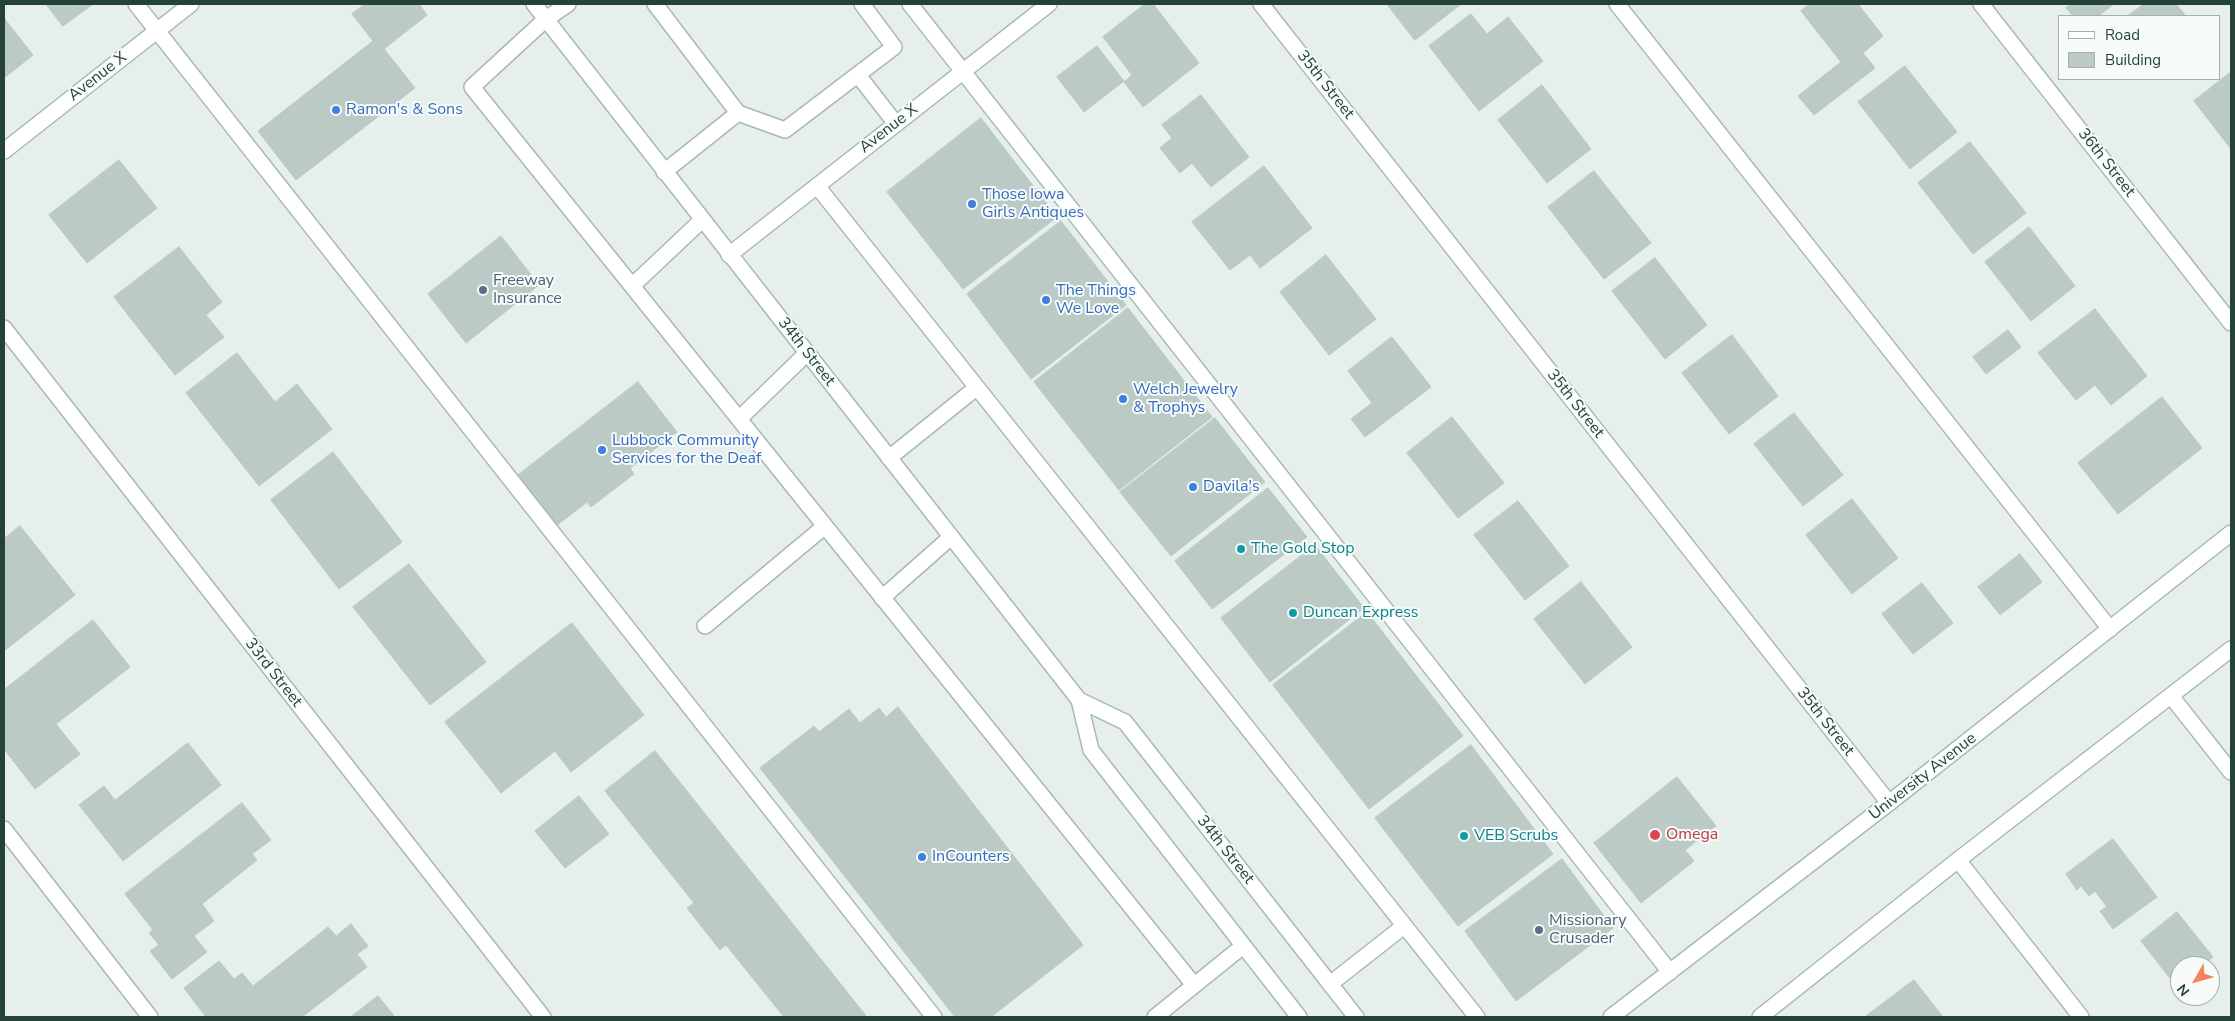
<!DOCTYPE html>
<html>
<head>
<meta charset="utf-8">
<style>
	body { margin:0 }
	#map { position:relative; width:2235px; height:1021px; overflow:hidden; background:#e6efeb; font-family:"Nunito Sans",sans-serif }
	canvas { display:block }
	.frame { position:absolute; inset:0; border:5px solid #24423a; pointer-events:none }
	.legend { position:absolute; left:2058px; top:15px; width:162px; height:65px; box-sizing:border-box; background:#f7fbf9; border:1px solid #a3b1ad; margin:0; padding:6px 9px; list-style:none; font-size:15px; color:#24423a }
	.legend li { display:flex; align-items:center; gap:10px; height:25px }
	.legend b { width:25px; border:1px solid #a3b1ad }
	.north { position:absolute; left:2170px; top:956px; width:50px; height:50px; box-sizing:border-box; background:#f7fbf9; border:1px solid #a3b1ad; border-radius:50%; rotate:232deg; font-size:14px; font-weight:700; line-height:20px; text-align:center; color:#24423a }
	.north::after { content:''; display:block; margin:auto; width:18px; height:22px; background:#f4845f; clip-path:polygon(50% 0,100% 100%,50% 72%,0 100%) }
</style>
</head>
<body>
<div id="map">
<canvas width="2235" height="1021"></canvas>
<div class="frame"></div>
<ul class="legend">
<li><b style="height:6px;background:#fff"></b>Road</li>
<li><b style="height:14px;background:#bbcac4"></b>Building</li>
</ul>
<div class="north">N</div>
</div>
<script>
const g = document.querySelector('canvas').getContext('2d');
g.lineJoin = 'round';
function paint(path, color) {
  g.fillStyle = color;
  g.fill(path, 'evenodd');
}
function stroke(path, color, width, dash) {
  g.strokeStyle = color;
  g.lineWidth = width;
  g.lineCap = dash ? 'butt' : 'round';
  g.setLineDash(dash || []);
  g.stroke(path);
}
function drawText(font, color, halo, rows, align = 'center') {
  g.font = font + ' "Nunito Sans",sans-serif';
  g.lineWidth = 4;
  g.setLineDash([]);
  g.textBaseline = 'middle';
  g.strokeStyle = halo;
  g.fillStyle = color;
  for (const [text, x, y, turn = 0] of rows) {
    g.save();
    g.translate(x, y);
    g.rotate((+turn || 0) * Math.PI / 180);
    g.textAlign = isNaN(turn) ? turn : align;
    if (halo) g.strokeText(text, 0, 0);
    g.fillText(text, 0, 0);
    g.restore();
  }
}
const building = new Path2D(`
	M 46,4 L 93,4 L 63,26 Z
	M 365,4 L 419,4 L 427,15 L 384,49 L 415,88 L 296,180 L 258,131 L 373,41 L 352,14 Z
	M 1145,4 L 1153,4 L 1199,63 L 1143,107 L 1124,82 L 1132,75 L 1103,37 Z
	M 1387,4 L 1461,4 L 1415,40 Z
	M 1810,4 L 1858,4 L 1883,36 L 1863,53 L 1875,68 L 1814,115 L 1798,96 L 1841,62 L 1801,11 Z
	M 2072,4 L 2114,4 L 2098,16 L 2073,16 L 2066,8 Z
	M 2144,4 L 2176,4 L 2186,16 L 2128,16 Z
	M 1471,14 L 1487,34 L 1508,17 L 1543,61 L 1479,111 L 1429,46 Z
	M 4,18 L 33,55 L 4,78 Z
	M 1097,46 L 1124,81 L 1084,112 L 1057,77 Z
	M 1905,66 L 1957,132 L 1910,169 L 1858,102 Z
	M 2231,72 L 2231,149 L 2194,101 Z
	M 1542,85 L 1591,149 L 1547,183 L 1498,120 Z
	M 1201,95 L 1249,157 L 1211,187 L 1192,163 L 1180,173 L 1160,148 L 1172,138 L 1162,125 Z
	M 981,118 L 1057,217 L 963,289 L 887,192 Z
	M 1970,142 L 2026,213 L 1973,254 L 1918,183 Z
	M 119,160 L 157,208 L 87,263 L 49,215 Z
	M 1264,166 L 1312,228 L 1260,268 L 1250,255 L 1230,270 L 1192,222 Z
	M 1594,171 L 1651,243 L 1604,279 L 1548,207 Z
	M 1061,221 L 1126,305 L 1031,379 L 967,294 Z
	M 2029,227 L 2075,286 L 2031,321 L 1985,262 Z
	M 501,236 L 539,285 L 466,343 L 428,294 Z
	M 179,247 L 222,302 L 206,315 L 224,337 L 175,375 L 114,297 Z
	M 1326,255 L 1376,319 L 1329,355 L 1280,292 Z
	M 1655,258 L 1707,325 L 1665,359 L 1612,291 Z
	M 1128,308 L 1212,417 L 1119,490 L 1034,382 Z
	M 2095,309 L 2147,376 L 2111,405 L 2095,385 L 2076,400 L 2038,353 Z
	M 2008,330 L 2021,347 L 1986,374 L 1973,357 Z
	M 1732,335 L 1778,396 L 1729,434 L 1682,373 Z
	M 1392,337 L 1431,387 L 1365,437 L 1351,419 L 1372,403 L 1348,371 Z
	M 237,353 L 275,402 L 297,384 L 332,429 L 259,486 L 186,393 Z
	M 638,382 L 677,432 L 630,468 L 634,474 L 591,507 L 587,502 L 556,526 L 517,476 Z
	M 2162,397 L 2202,448 L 2118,514 L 2078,463 Z
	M 1794,413 L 1843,475 L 1803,506 L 1754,444 Z
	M 1452,417 L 1504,483 L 1458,518 L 1407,453 Z
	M 1215,418 L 1265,482 L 1171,556 L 1120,492 Z
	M 333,452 L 402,542 L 339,589 L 271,500 Z
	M 1268,488 L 1307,537 L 1212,609 L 1175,561 Z
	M 1852,499 L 1898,558 L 1852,594 L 1806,535 Z
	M 1518,501 L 1569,566 L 1525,600 L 1474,535 Z
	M 20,526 L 75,595 L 4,651 L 4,539 Z
	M 1315,545 L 1364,608 L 1270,682 L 1221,618 Z
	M 2020,554 L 2042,582 L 2000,615 L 1978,587 Z
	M 409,564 L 486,662 L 430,705 L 353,607 Z
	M 1581,582 L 1632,647 L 1585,684 L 1534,619 Z
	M 1922,583 L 1953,623 L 1913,654 L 1882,614 Z
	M 1367,612 L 1463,736 L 1369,809 L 1273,685 Z
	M 93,620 L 130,667 L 56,724 L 80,754 L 35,789 L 4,749 L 4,690 Z
	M 572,623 L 644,715 L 571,772 L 555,751 L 501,793 L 445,722 Z
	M 898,707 L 1083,945 L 991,1017 L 955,1017 L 760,768 L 814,726 L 819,732 L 849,709 L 860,723 L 879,708 L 886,717 Z
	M 188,743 L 221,785 L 123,861 L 79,805 L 104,786 L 115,800 Z
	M 1471,745 L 1553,854 L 1458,926 L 1375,818 Z
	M 655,751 L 867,1017 L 784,1017 L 726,945 L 720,950 L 687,908 L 694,903 L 605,791 Z
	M 1677,777 L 1716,826 L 1685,850 L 1694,861 L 1641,903 L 1594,843 Z
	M 579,796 L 609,834 L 565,868 L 535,831 Z
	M 242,803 L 271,840 L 252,854 L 257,860 L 202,904 L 214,921 L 194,936 L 207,952 L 172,979 L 150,951 L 159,945 L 149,933 L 153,930 L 125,894 Z
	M 2113,839 L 2157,897 L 2113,929 L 2100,911 L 2107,907 L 2095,891 L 2089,896 L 2081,886 L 2077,890 L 2066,874 Z
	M 1562,859 L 1613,928 L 1516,1001 L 1465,931 Z
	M 2177,912 L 2213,957 L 2202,966 L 2180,966 L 2180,983 L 2176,986 L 2141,941 Z
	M 351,924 L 368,946 L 357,954 L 367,967 L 302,1017 L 206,1017 L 184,988 L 219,961 L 234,979 L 242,973 L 253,986 L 328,927 L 336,936 Z
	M 1914,980 L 1943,1017 L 1865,1017 Z
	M 378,996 L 395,1017 L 351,1017 Z`);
const lane = new Path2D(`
	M 136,4 L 934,1017
	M 568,4 L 546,19 L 472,87 L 1194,985
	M 655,4 L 738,113 L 785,130 L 894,47 L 862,4
	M 910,4 L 1670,972
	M 1617,4 L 2110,629
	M 858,75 L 896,124
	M 664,172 L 738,113
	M 817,186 L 1477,1017
	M 632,286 L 702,220
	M 739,419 L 807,353
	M 889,458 L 976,388
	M 882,598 L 951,537
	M 705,626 L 825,526
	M 2171,696 L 2231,772
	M 4,829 L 150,1017
	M 1330,984 L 1404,926
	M 1155,1017 L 1243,946`);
const street = new Path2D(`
	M 1261,4 L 1889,803
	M 1981,4 L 2231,323
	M 729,255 L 1049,4
	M 4,328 L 543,1017
	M 1958,860 L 2081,1017`);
const secondary = new Path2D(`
	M 534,4 L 1079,700 L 1091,750 L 1299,1017
	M 4,151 L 191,4
	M 1079,700 L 1125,722 L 1356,1017
	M 1611,1017 L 1889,803 L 2231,533
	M 1760,1017 L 1958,860 L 2231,649`);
const markers = [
	[336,110,5,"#3f7fe0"],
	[972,204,5,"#3f7fe0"],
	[483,290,5,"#5c6f8a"],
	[1046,300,5,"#3f7fe0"],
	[1123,399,5,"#3f7fe0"],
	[602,450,5,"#3f7fe0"],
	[1193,487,5,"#3f7fe0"],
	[1241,549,5,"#0f9aa8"],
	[1293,613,5,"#0f9aa8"],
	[1655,835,6,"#e0444e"],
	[1464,836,5,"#0f9aa8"],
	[922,857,5,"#3f7fe0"],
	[1539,930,5,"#5c6f8a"]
];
const streetNames = [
	["Avenue X",98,77,-38],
	["35th Street",1325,85,52],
	["Avenue X",889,129,-38],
	["36th Street",2106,163,52],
	["34th Street",806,352,52],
	["35th Street",1575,404,52],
	["33rd Street",273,673,52],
	["35th Street",1825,722,52],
	["University Avenue",1923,777,-38],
	["34th Street",1225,850,52]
];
const shopNames = [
	["Ramon's & Sons",346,110],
	["Those Iowa",982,195],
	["Girls Antiques",982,213],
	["The Things",1056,291],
	["We Love",1056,309],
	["Welch Jewelry",1133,390],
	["& Trophys",1133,408],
	["Lubbock Community",612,441],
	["Services for the Deaf",612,459],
	["Davila's",1203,487],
	["InCounters",932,857]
];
const serviceNames = [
	["Freeway",493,281],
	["Insurance",493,299],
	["Missionary",1549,921],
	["Crusader",1549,939]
];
const cultureNames = [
	["The Gold Stop",1251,549],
	["Duncan Express",1303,613],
	["VEB Scrubs",1474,836]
];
const healthNames = [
	["Omega",1666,835]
];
paint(building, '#bbcac4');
stroke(building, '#b8c9c2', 1);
stroke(lane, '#a8b8b2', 18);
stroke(street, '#a8b8b2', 18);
stroke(secondary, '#a4bbb3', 18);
stroke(lane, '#fff', 15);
stroke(street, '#fff', 15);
stroke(secondary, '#fff', 15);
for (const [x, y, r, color] of markers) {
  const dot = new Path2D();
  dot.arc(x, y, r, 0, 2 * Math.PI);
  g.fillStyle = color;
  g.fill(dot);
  stroke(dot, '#f7fbf9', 2);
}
drawText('16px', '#24423a', '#f7fbf9', streetNames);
drawText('16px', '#366cbe', '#f7fbf9', shopNames, 'left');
drawText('16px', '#4e5e75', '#f7fbf9', serviceNames, 'left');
drawText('16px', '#0d838f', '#f7fbf9', cultureNames, 'left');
drawText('16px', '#be3a42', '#f7fbf9', healthNames, 'left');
</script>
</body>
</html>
